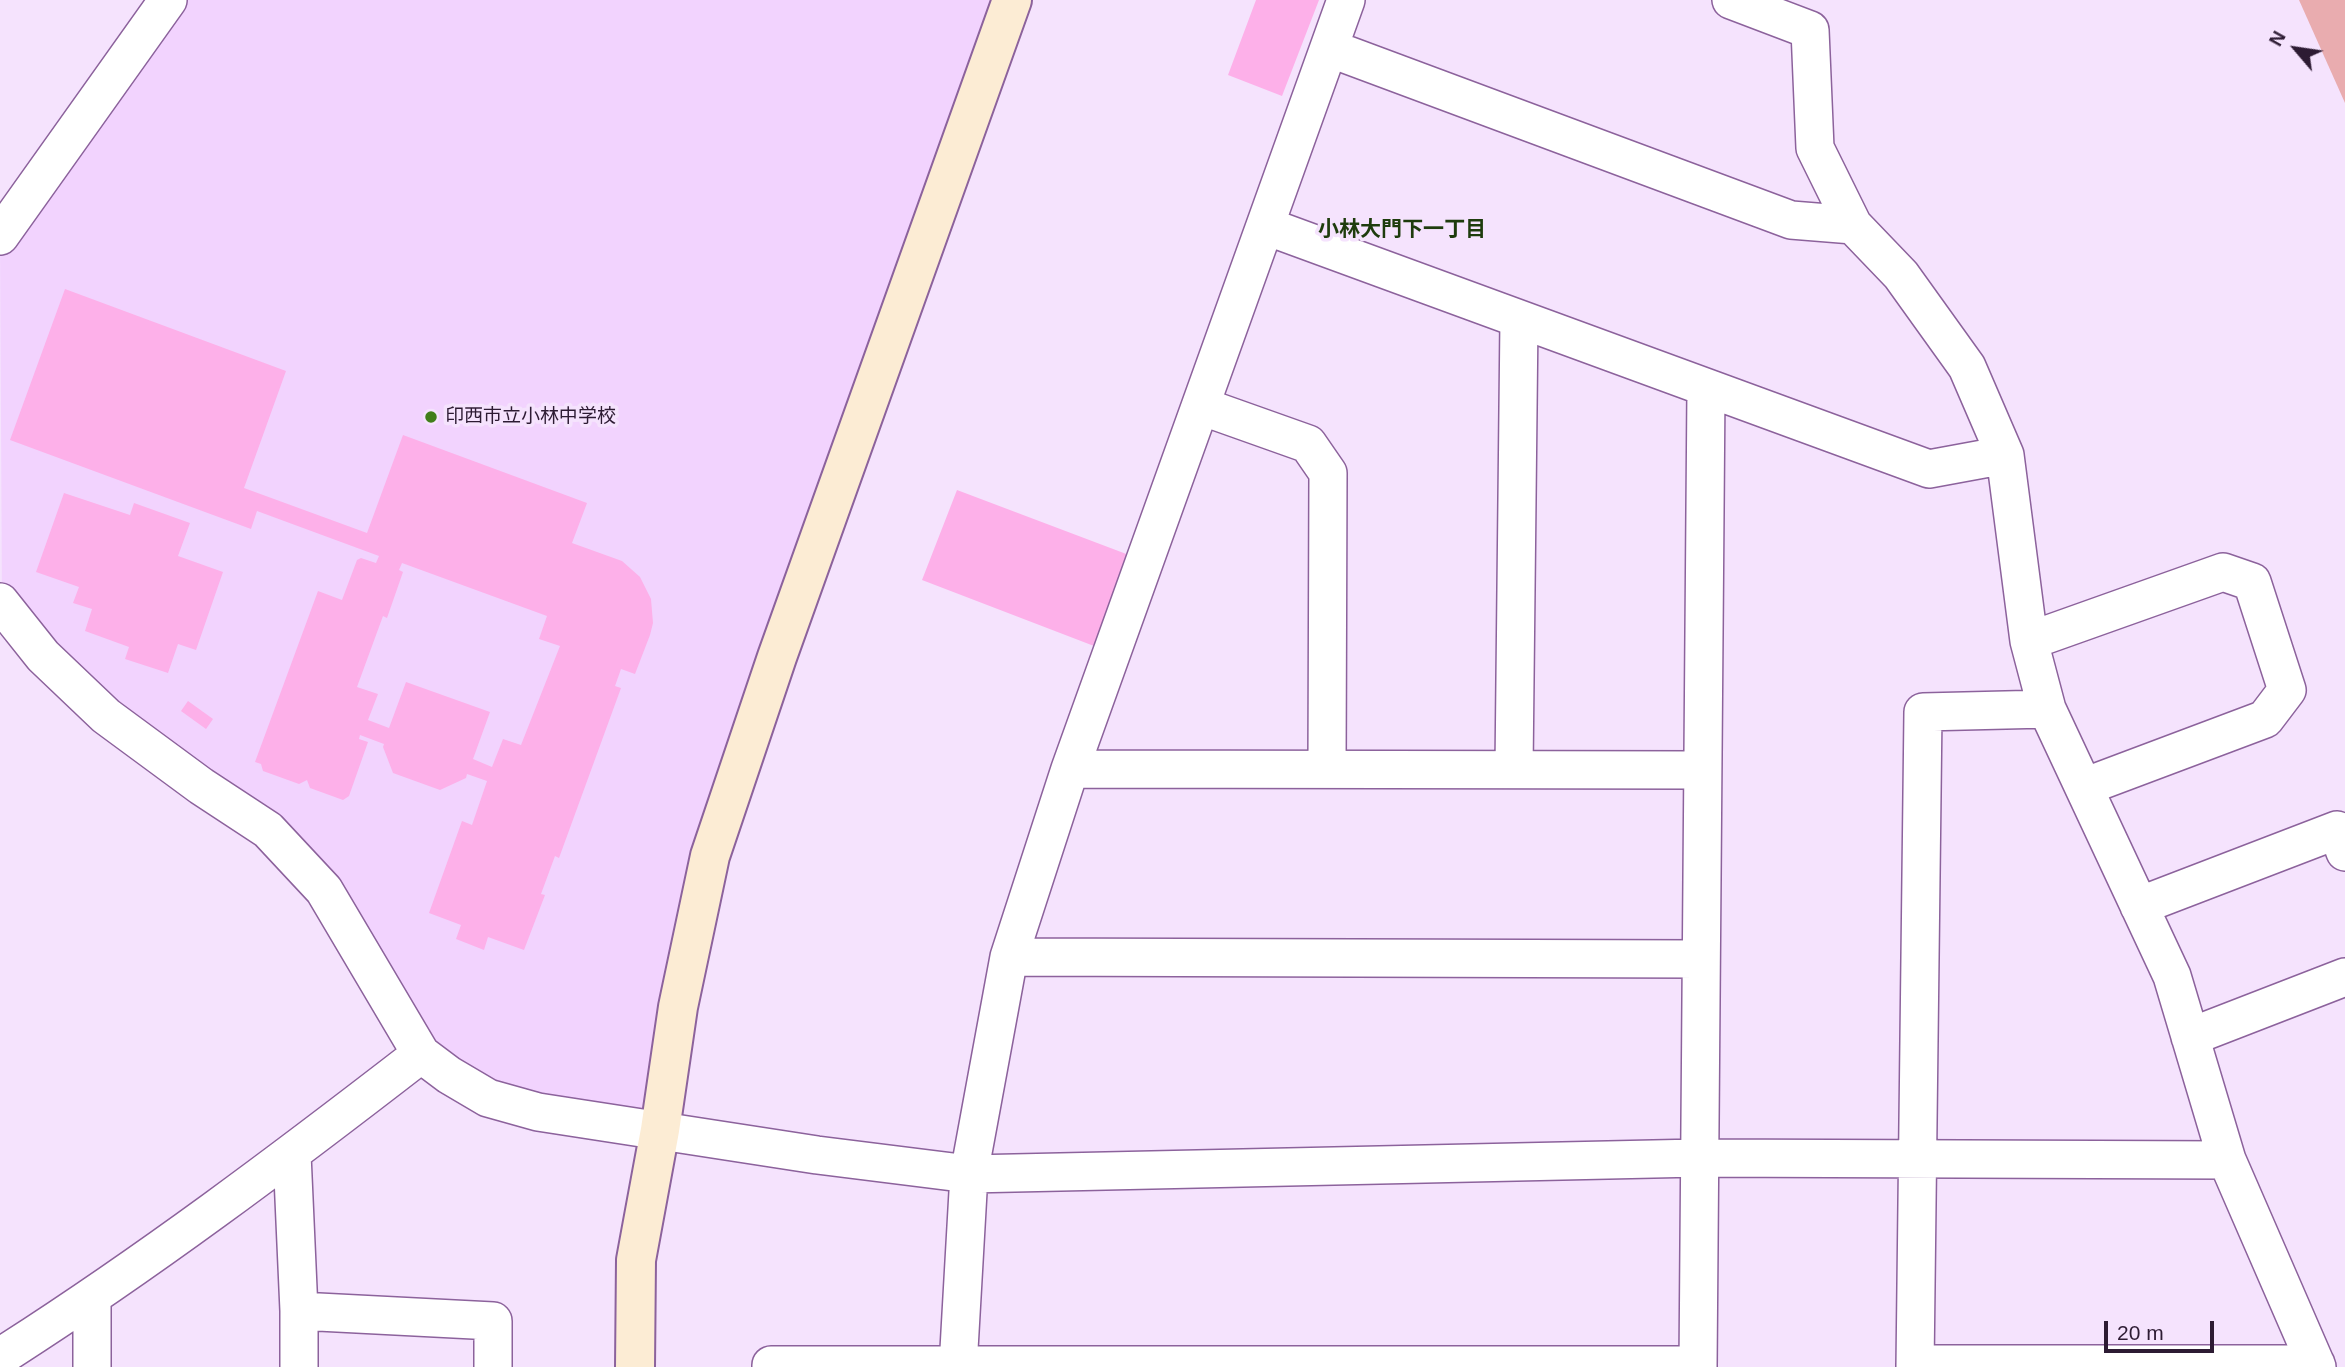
<!DOCTYPE html>
<html>
<head>
<meta charset="utf-8">
<style>
	body { margin:0 }
	#map { position:relative; width:2345px; height:1367px; overflow:hidden; background:#f5e3fd; font-family:Arial,sans-serif }
	canvas { display:block }
	.north { position:absolute; left:2261px; top:14px; width:70px; height:70px; -webkit-text-stroke:5px #f5e3fd; paint-order:stroke; rotate:299deg; font-size:19px; font-weight:700; line-height:28px; text-align:center; color:#2d1b33 }
	.north::after { content:''; display:block; margin:auto; width:24px; height:32px; background:#2d1b33; clip-path:polygon(50% 0,100% 100%,50% 72%,0 100%) }
	.scale { position:absolute; left:2104px; top:1321px; width:110px; height:32px; box-sizing:border-box; border:4px solid #2d1b33; border-top:0; padding-left:9px; font-size:21px; line-height:24px; white-space:nowrap; color:#2d1b33; -webkit-text-stroke:5px #f5e3fd; paint-order:stroke }
</style>
</head>
<body>
<div id="map">
<canvas width="2345" height="1367"></canvas>
<div class="north">N</div>
<div class="scale">20 m</div>
</div>
<script>
const g = document.querySelector('canvas').getContext('2d');
g.lineJoin = 'round';
function paint(path, color) {
  g.fillStyle = color;
  g.fill(path, 'evenodd');
}
function stroke(path, color, width, dash) {
  g.strokeStyle = color;
  g.lineWidth = width;
  g.lineCap = dash ? 'butt' : 'round';
  g.setLineDash(dash || []);
  g.stroke(path);
}
function drawText(font, color, halo, rows, align = 'center') {
  g.font = font + ' Arial,"Noto Sans JP",sans-serif';
  g.lineWidth = 7;
  g.setLineDash([]);
  g.textBaseline = 'middle';
  g.strokeStyle = halo;
  g.fillStyle = color;
  for (const [text, x, y, turn = 0] of rows) {
    g.save();
    g.translate(x, y);
    g.rotate((+turn || 0) * Math.PI / 180);
    g.textAlign = isNaN(turn) ? turn : align;
    if (halo) g.strokeText(text, 0, 0);
    g.fillText(text, 0, 0);
    g.restore();
  }
}
const built = new Path2D(`
	M 168,0 L 1012,0 L 777,657 L 660,1130 L 449,1075 L 324,890 L 2,605 L 0,236 Z`);
const green = new Path2D(`
	M 2299,0 L 2345,0 L 2345,103 Z`);
const building = new Path2D(`
	M 1256,0 L 1319,0 L 1282,96 L 1228,75 Z
	M 65,289 L 286,371 L 244,488 L 367,533 L 403,435 L 587,503 L 572,543 L 622,561 L 640,577 L 651,599 L 653,623 L 650,635 L 635,674 L 621,669 L 615,686 L 621,688 L 559,858 L 555,856 L 541,894 L 545,895 L 524,950 L 488,937 L 484,950 L 456,939 L 461,925 L 429,913 L 462,821 L 472,825 L 487,781 L 467,774 L 466,778 L 440,790 L 393,773 L 383,747 L 384,744 L 360,735 L 359,739 L 368,742 L 349,796 L 343,800 L 310,788 L 307,780 L 299,784 L 263,771 L 261,764 L 255,762 L 318,591 L 342,600 L 357,560 L 361,558 L 376,563 L 379,556 L 257,511 L 251,529 L 10,440 ZM 402,563 L 547,616 L 539,639 L 560,646 L 521,745 L 503,739 L 492,767 L 473,759 L 490,712 L 406,682 L 389,728 L 368,720 L 378,694 L 357,687 L 383,616 L 387,618 L 403,572 L 399,570 Z
	M 957,490 L 1129,555 L 1094,646 L 922,580 Z
	M 64,493 L 130,515 L 134,503 L 190,523 L 178,556 L 223,572 L 196,650 L 178,644 L 168,673 L 125,659 L 129,647 L 85,631 L 92,609 L 73,603 L 79,587 L 36,572 Z
	M 188,701 L 213,719 L 206,729 L 181,711 Z`);
const street = new Path2D(`
	M 1731,0 L 1810,30 L 1815,148 L 1853,225 L 1901,275 L 1967,367 L 2005,455 L 2029,641 L 2047,709 L 2172,976 L 2227,1160 L 2317,1367
	M 1329,48 L 1791,220 L 1853,225
	M 1266,226 L 1929,469 L 2005,455
	M 0,236 L 168,0
	M 1201,406 L 1308,444 L 1328,473 L 1327,769
	M 0,602 L 43,656 L 106,716 L 201,786 L 268,830 L 324,890 L 421,1054 L 449,1075 L 488,1098 L 538,1112 L 817,1155 L 969,1174 L 1699,1158 L 2227,1160
	M 2029,641 L 2223,572 L 2252,582 L 2287,690 L 2265,719 L 2084,787
	M 1070,769 L 1702,770
	M 1514,769 L 1519,319
	M 2139,906 L 2337,830 L 2345,852
	M 1009,957 L 1701,959
	M 2190,1037 L 2345,977
	M 292,1154 L 299,1311 L 299,1367
	M 299,1311 L 493,1321 L 493,1367
	M 0,1357 C 146,1264 284,1160 421,1054
	M 1915,1364 L 2316,1364
	M 92,1367 L 92,1298
	M 771,1367 L 771,1365 L 1698,1365
	M 958,1367 L 969,1174 L 1009,957 L 1070,769 L 1346,0
	M 1698,1367 L 1706,388
	M 1915,1367 L 1923,712 L 2047,709`);
const secondary = new Path2D(`
	M 635,1367 L 636,1260 L 660,1130 L 678,1007 L 710,856 L 777,657 L 1012,0`);
const markers = [
	[431,417,7,"#417e1a"]
];
const poiNames = [
	["印西市立小林中学校",445,417]
];
const neighbourhoodNames = [
	["小林大門下一丁目",1402,230]
];
paint(built, '#f2d3fe');
paint(green, '#e9acaf');
paint(building, '#fdb0e9');
stroke(street, '#8c629c', 40);
stroke(secondary, '#8c629c', 42);
stroke(street, '#fff', 37);
stroke(secondary, '#fcecd4', 38);
for (const [x, y, r, color] of markers) {
  const dot = new Path2D();
  dot.arc(x, y, r, 0, 2 * Math.PI);
  g.fillStyle = color;
  g.fill(dot);
  stroke(dot, '#f5e3fd', 2.5);
}
drawText('19px', '#2d1b33', '#f5e3fd', poiNames, 'left');
drawText('bold 21px', '#1e3c0d', '#f5e3fd', neighbourhoodNames);
</script>
</body>
</html>
